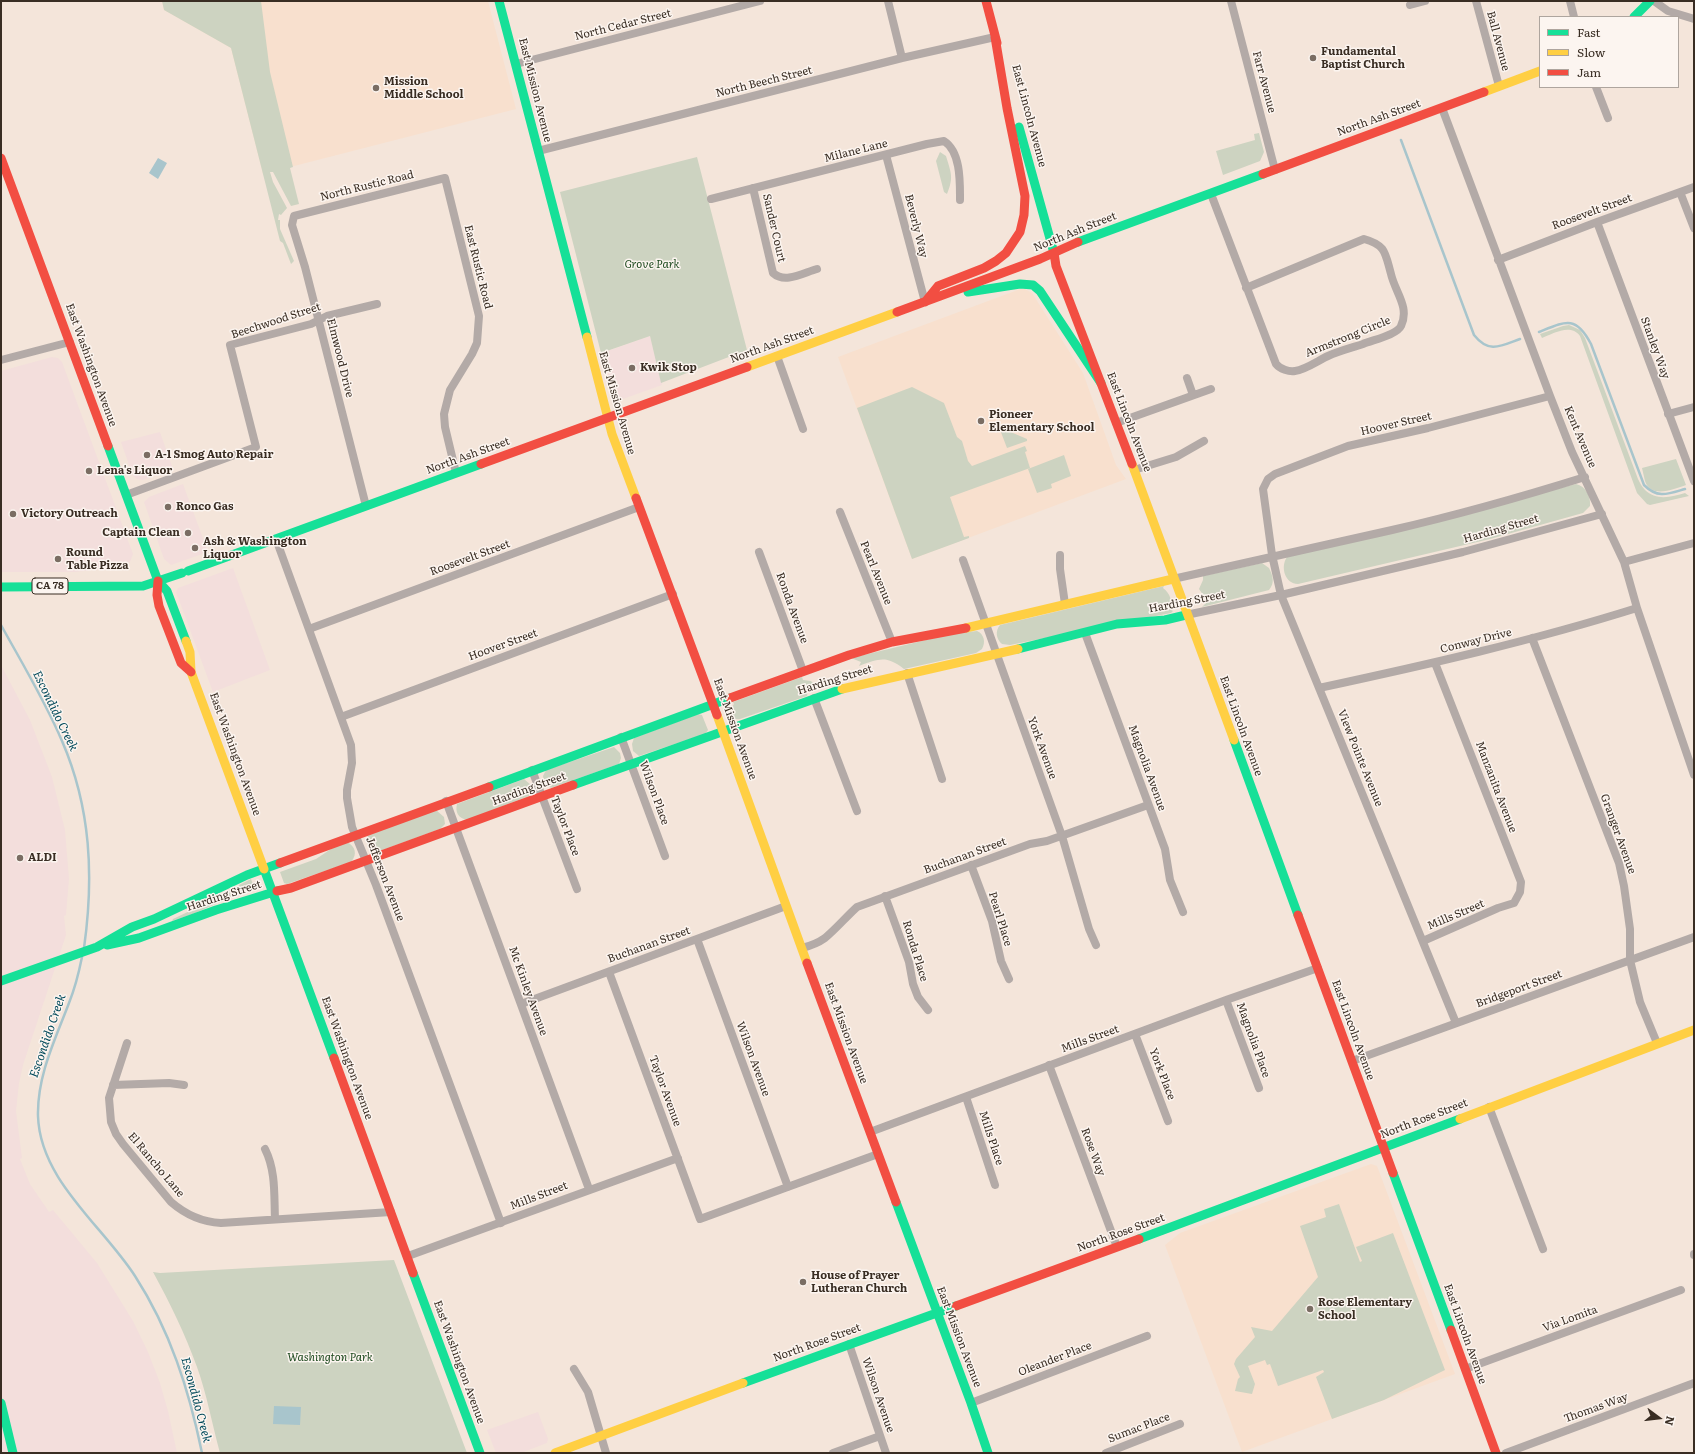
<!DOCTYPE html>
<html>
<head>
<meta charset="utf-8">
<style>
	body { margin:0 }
	#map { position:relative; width:1695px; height:1454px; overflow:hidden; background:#f4e5da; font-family:Literata,serif }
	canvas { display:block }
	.frame { position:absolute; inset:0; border:2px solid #392d23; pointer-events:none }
	.legend { position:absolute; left:1539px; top:16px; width:140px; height:72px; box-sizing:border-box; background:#fcf5f0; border:1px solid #aea59e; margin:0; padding:5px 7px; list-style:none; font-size:12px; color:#392d23 }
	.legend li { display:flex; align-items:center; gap:8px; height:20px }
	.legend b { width:20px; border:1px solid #aea59e }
	.north { position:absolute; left:1639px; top:1398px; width:40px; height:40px; -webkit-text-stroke:3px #fcf5f0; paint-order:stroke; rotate:105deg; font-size:11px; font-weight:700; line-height:16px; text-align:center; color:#392d23 }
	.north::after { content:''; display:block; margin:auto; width:14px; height:18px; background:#392d23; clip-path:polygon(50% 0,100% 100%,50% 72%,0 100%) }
</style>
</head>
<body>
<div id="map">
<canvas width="1695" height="1454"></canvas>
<div class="frame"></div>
<ul class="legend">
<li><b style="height:5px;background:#16e098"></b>Fast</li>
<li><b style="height:5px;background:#ffcf43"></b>Slow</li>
<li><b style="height:5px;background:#f24e42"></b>Jam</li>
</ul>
<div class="north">N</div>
</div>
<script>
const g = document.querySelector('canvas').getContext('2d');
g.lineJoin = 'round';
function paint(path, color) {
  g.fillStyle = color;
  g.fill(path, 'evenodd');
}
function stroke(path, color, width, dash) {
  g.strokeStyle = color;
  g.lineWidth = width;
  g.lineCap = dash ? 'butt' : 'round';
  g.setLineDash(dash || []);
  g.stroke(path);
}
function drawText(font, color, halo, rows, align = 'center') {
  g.font = font + ' Literata,serif';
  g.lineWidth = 3;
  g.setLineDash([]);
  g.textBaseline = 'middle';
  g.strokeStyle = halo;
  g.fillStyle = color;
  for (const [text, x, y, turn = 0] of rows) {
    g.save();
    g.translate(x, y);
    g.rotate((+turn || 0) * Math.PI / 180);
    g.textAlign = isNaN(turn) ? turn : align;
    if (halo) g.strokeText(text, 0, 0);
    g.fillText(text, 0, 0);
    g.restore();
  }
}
const commercial = new Path2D(`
	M 650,336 L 662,385 L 620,400 L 615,400 L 602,353 Z
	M 52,357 L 58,358 L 62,362 L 133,554 L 130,562 L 125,566 L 75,572 L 1,572 L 1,371 Z
	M 160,432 L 173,469 L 143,480 L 137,479 L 133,476 L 121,442 Z
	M 183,484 L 208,552 L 171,565 L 164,559 L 144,502 L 149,497 Z
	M 233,568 L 270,670 L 213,692 L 176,592 L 178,588 Z
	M 1,665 L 30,720 L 52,777 L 65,830 L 69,879 L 66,915 L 64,916 L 66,935 L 23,1065 L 19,1083 L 16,1111 L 22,1158 L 20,1159 L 30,1184 L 45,1206 L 49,1212 L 53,1210 L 97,1263 L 133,1321 L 148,1352 L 160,1383 L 168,1411 L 177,1453 L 1,1453 Z
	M 538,1412 L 548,1439 L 547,1443 L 521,1453 L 496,1453 L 487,1430 Z`);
const built = new Path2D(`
	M 162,1 L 488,1 L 516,109 L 263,174 L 231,48 L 164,10 Z
	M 1023,288 L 1032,293 L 1083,373 L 1116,465 L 1126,479 L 912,559 L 838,357 Z
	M 1371,1164 L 1377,1166 L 1455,1374 L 1242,1452 L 1165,1245 L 1180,1233 Z`);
const green = new Path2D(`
	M 162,1 L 261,1 L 270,72 L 293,167 L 290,168 L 299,204 L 291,206 L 273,172 L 270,172 L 273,182 L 287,208 L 281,215 L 279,214 L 278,220 L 280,220 L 280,229 L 294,261 L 291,264 L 283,243 L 280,241 L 231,48 L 164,10 Z
	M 1259,133 L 1264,152 L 1260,161 L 1223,175 L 1216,151 L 1255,140 L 1254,134 Z
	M 940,152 L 946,156 C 951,173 954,177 947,194 L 944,192 L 936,161 Z
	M 697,157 L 747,350 L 661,383 L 650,336 L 601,353 L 560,192 Z
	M 1569,325 L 1580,330 L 1585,338 L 1638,479 C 1640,483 1642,487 1645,490 C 1656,501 1672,497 1685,493 L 1689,496 L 1650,505 L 1647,504 L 1637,493 L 1580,336 C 1570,323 1553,334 1542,338 L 1540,334 L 1563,326 Z
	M 912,387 L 944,403 L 957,437 L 962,441 L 968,461 L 972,466 L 1025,446 L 1027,451 L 1025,452 L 1030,468 L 950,497 L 964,537 L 969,536 L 969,538 L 912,559 L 857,408 Z
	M 999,427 L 1027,439 L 1027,441 L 1007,448 Z
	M 1064,455 L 1071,476 L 1051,484 L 1052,488 L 1037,493 L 1028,469 Z
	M 1676,459 L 1686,485 C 1674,489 1651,499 1645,481 C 1644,477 1643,472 1642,468 Z
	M 1576,484 C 1586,486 1591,497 1590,506 L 1583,513 L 1490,539 L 1298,584 C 1285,584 1280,567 1287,557 Z
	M 1262,563 L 1269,568 C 1273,576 1275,583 1269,590 L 1202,607 L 1206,603 L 1206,599 L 1199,589 L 1203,580 L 1203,576 Z
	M 1164,586 L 1163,588 C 1170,593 1173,602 1171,610 L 1173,611 L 1171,613 L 1010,645 L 1002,644 C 996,639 995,631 1000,625 Z
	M 977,631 C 984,634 986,642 982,649 L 976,653 L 904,669 C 886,655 879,659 859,666 L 861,662 L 851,658 L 951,634 Z
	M 802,677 L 803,680 L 811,681 L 813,683 L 813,686 L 808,691 L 807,696 L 740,719 C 734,720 729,717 729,711 L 734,704 L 733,702 Z
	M 698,714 L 702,715 L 708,730 L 705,734 L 639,756 L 633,751 L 632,744 L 634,738 Z
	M 614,747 L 620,753 L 621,758 L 619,764 L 551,788 L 544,782 L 543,776 L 546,770 Z
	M 524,779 L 531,785 L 531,791 L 529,796 L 467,820 C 458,818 455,812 457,804 Z
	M 436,810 L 444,817 L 445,824 L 440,829 L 377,852 L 373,851 L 368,846 L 367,838 L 369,834 Z
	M 347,842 C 355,846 358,854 351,862 L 287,884 L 284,883 L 280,872 L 316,859 L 334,847 Z
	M 251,879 L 254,887 L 193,914 L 172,921 L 173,919 C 200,907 224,892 251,879 Z
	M 1339,1204 L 1360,1262 L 1362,1261 L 1356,1247 L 1393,1233 L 1445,1370 L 1384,1400 L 1332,1419 L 1316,1377 L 1324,1372 L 1323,1370 L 1278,1386 L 1270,1364 L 1267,1365 L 1265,1360 L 1248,1366 L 1255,1384 L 1252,1394 L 1235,1391 L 1238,1379 L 1240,1377 L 1234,1364 L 1236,1359 L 1255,1337 L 1251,1327 L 1272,1331 L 1318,1277 L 1300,1226 L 1326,1217 L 1324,1209 Z
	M 394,1260 L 467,1453 L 220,1453 C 212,1424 207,1395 197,1367 C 185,1334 170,1303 153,1272 L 160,1273 Z`);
const water = new Path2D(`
	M 158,158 L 167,163 L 158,179 L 149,173 Z
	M 274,1406 L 301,1407 L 300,1425 L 273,1424 Z`);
const stream = new Path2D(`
	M 1401,140 L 1474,335 C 1489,354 1501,346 1520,339
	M 1539,332 C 1566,321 1576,315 1591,344 L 1644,485 C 1658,499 1668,494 1685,489
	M 1,625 C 22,663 45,701 62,741 C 91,808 94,877 84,948
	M 82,957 C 79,972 75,988 69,1003 C 55,1040 37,1076 38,1116 C 40,1180 102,1225 135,1276 C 170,1330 189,1390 202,1453`);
const street = new Path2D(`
	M 888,1 L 902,58
	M 1231,1 L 1275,170
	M 1476,1 L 1499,86
	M 1570,1 L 1574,17
	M 1654,1 L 1668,11 L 1694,19
	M 1410,5 L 1425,1
	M 516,64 L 760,1
	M 1596,87 L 1608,118
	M 1442,108 L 1550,396 L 1572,452 L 1624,562 L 1637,608 L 1694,775
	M 538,151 L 902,58 L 995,37
	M 886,155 L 925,302
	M 753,188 L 773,273 C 785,284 803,273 817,269
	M 1680,192 L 1694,228
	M 1211,194 L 1276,364 C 1280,369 1289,372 1295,371 C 1305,370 1319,360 1328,356 C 1339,351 1351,348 1363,344 C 1372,340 1397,335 1401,326 C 1410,307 1395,292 1391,274 C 1385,253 1386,245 1364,239 L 1246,288
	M 711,199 L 927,144 L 944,141 C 961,152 960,182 960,200
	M 1597,222 L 1694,481
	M 1498,260 L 1597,222 L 1694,187
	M 777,356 L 803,429
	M 1,360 L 70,342
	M 1187,378 L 1193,395
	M 1668,414 L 1694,407
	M 1116,423 L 1211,389
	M 1134,470 L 1176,457 L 1204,441
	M 126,495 L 256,447 L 230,345 L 311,324 L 327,316 L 377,304
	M 366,506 L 305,267 L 292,225 L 294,216 L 445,178 L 479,316 L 477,343 L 472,354 L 450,390 L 444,414 L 445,427 L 456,473
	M 840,512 L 892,642
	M 276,539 L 351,745 L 352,763 L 347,790 L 347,798 L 352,827 L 376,885 L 501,1223
	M 759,552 L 803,671
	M 1060,555 L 1060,569 L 1065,604
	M 963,560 L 1062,836 L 1089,929 L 1096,945
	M 1624,562 L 1694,543
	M 1173,579 C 1246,562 1319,547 1392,530 C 1457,515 1521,497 1585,477
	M 1186,615 L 1281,595 L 1463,552 L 1602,514
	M 309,629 L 639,507
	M 1085,633 L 1165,849 L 1170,880 L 1183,912
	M 1532,638 L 1619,863 L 1624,886 L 1630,929 L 1630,960 L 1640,1002 L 1657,1043
	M 907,673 L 942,779
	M 1319,688 C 1426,665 1532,641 1637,608
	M 814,698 L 857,811
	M 341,717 L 673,594
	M 621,737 L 665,856
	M 532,770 L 577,889
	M 446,801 L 589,1189
	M 971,865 L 992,921 L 1001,961 L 1009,979
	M 885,896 L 909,962 L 913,984 L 918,997 L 928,1010
	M 697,939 L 788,1187
	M 1423,941 L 1498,908 L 1514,903 L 1520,892 L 1521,882 L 1435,663
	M 802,948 C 810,946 818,943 825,938 C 836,929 846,917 857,907 L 1030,844 L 1047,841 L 1148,805
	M 609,972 L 700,1219 L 878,1154
	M 1226,1000 L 1259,1088
	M 521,1004 L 786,906
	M 1456,1023 L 1281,595 L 1272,555 L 1263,489 L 1268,479 L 1275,474 L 1348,446 L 1428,428 L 1550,396
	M 1135,1034 L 1168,1121
	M 127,1043 L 109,1098 L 111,1122 L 116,1134 L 123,1144 L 171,1202 C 186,1215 201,1222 221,1223 L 391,1212
	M 1352,1061 L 1694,937
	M 1049,1065 L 1117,1247
	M 113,1085 L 169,1083 L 184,1085
	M 966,1097 L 995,1185
	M 1489,1107 L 1543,1249
	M 870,1132 L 1226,1000 L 1318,968
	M 265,1149 C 276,1171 274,1195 275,1219
	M 1694,1254 L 1694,1255
	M 408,1256 L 678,1158
	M 849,1344 L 886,1453
	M 574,1369 L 588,1392 L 606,1453
	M 1465,1369 L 1681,1290
	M 971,1403 L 1147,1336
	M 833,1453 L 880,1436
	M 1106,1453 L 1180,1424
	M 1506,1453 L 1694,1383`);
const fast = new Path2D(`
	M 499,1 L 587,337
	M 1634,17 L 1650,1
	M 1019,127 L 1054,253
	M 1078,242 L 1263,174
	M 968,292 L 1020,284 L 1033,285 L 1040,291 L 1101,383
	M 108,446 L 158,581 L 167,591 L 186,641
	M 188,571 L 481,464
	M 1,587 L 143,586 L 182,573
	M 1018,649 L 1117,624 L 1165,620 L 1186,615
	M 1234,740 L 1298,915
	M 573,785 L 842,689
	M 489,787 L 730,698
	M 264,869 L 334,1058
	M 107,945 L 139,938 L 216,910 L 277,891
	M 1,981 L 97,947 L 132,927 L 154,919 L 247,875 L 280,863
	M 1393,1173 L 1451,1330
	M 896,1202 L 971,1403 L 988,1453
	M 1139,1239 L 1460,1119
	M 413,1273 L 480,1453
	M 743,1383 L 956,1306
	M 1,1403 L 13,1453`);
const slow = new Path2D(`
	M 1484,92 L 1540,71
	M 587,337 L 612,434 L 636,498
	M 747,367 L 897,312
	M 1132,464 L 1234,740
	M 966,628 L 1173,579
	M 186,641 L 190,652 L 191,672 L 264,869
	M 842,689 L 1018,649
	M 717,715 L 807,963
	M 1460,1119 L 1694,1030
	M 555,1453 L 743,1383`);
const jam = new Path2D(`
	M 986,1 L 997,43
	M 1,158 L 108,446
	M 1263,174 L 1484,92
	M 1054,253 L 1056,266 L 1132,464
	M 925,302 L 938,286 L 984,268 L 996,261 L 1006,253 L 1020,232 L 1024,215 L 1025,196 L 1007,108 L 995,37
	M 897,312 L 1040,259 L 1078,242
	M 481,464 L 747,367
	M 636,498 L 717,715
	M 158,581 L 157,595 L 159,606 L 181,663 L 191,672
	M 730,698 L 849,655 L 892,642 L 966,628
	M 280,863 L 489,787
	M 277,891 L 291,888 L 573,785
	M 1298,915 L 1393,1173
	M 807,963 L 896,1202
	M 334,1058 L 413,1273
	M 956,1306 L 1139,1239
	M 1451,1330 L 1496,1453`);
const markers = [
	[1313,58,4,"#7a6d63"],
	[376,88,4,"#7a6d63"],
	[632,368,4,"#7a6d63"],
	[981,421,4,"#7a6d63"],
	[147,455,4,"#7a6d63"],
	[89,471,4,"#7a6d63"],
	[168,507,4,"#7a6d63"],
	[13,514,4,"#7a6d63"],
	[188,533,4,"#7a6d63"],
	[195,548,4,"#7a6d63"],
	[58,559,4,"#7a6d63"],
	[20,858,4,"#7a6d63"],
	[803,1282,4,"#7a6d63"],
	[1310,1309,4,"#7a6d63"]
];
const shields = [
	[50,586,36]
];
const shieldNames = [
	["CA 78",50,586]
];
const streetNames = [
	["North Cedar Street",623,25,-14],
	["Ball Avenue",1498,41,75],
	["North Beech Street",764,82,-14],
	["Farr Avenue",1264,82,75],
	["East Mission Avenue",535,90,76],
	["East Lincoln Avenue",1029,116,75],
	["North Ash Street",1379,118,-20],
	["Milane Lane",856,151,-14],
	["North Rustic Road",367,186,-14],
	["Roosevelt Street",1592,212,-20],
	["Beverly Way",916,226,76],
	["Sander Court",774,228,77],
	["North Ash Street",1075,232,-22],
	["East Rustic Road",478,267,76],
	["Beechwood Street",276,321,-18],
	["Armstrong Circle",1348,337,-22],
	["North Ash Street",772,345,-20],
	["Stanley Way",1655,348,70],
	["Elmwood Drive",340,358,76],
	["East Washington Avenue",91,365,70],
	["East Mission Avenue",617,403,74],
	["East Lincoln Avenue",1129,422,69],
	["Hoover Street",1396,424,-13],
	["Kent Avenue",1580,437,67],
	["North Ash Street",468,456,-20],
	["Harding Street",1501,529,-16],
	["Roosevelt Street",470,558,-20],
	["Pearl Avenue",876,573,68],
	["Harding Street",1187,602,-11],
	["Ronda Avenue",792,608,70],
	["Conway Drive",1476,641,-14],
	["Hoover Street",503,645,-20],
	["Harding Street",835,680,-17],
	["East Lincoln Avenue",1241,726,70],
	["East Mission Avenue",735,729,70],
	["York Avenue",1042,748,70],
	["East Washington Avenue",235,754,70],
	["View Pointe Avenue",1360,758,68],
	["Magnolia Avenue",1147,768,70],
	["Manzanita Avenue",1496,787,69],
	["Harding Street",529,789,-20],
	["Wilson Place",654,793,70],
	["Taylor Place",565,826,69],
	["Granger Avenue",1618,834,70],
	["Buchanan Street",965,856,-20],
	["Jefferson Avenue",385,879,69],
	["Harding Street",224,896,-18],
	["Mills Street",1456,915,-23],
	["Pearl Place",1000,919,73],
	["Buchanan Street",649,945,-20],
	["Ronda Place",915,951,73],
	["Bridgeport Street",1519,989,-20],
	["Mc Kinley Avenue",528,991,70],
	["East Lincoln Avenue",1353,1030,70],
	["East Mission Avenue",846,1033,70],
	["Mills Street",1090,1039,-20],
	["Magnolia Place",1253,1040,70],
	["East Washington Avenue",347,1058,70],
	["Wilson Avenue",753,1059,70],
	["York Place",1162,1074,69],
	["Taylor Avenue",665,1091,70],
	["North Rose Street",1424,1119,-21],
	["Mills Place",991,1138,72],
	["Rose Way",1093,1152,70],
	["El Rancho Lane",156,1165,50],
	["Mills Street",539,1196,-21],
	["North Rose Street",1121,1233,-20],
	["Via Lomita",1570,1319,-20],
	["East Lincoln Avenue",1465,1334,70],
	["East Mission Avenue",959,1337,69],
	["North Rose Street",817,1343,-20],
	["Oleander Place",1055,1359,-21],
	["East Washington Avenue",459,1362,70],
	["Wilson Avenue",878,1395,71],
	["Thomas Way",1596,1408,-20],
	["Sumac Place",1139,1428,-21]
];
const poiNames = [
	["Fundamental",1321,52],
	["Baptist Church",1321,65],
	["Mission",384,82],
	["Middle School",384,95],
	["Kwik Stop",640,368],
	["Pioneer",989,415],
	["Elementary School",989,428],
	["A-1 Smog Auto Repair",155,455],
	["Lena's Liquor",97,471],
	["Ronco Gas",176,507],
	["Victory Outreach",21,514],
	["Captain Clean",180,533,"right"],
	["Ash & Washington",203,542],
	["Liquor",203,555],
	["Round",66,553],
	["Table Pizza",66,566],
	["ALDI",28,858],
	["House of Prayer",811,1276],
	["Lutheran Church",811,1289],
	["Rose Elementary",1318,1303],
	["School",1318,1316]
];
const parkNames = [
	["Grove Park",652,265],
	["Washington Park",330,1358]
];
const waterNames = [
	["Escondido Creek",55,711,64],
	["Escondido Creek",48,1036,-71],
	["Escondido Creek",196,1400,75]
];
paint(commercial, '#f3dedc');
paint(built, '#f8e0ce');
paint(green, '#cdd3c1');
paint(water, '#a8c5cc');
stroke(stream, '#a8c5cc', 2.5);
stroke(street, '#b3aaa7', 8);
stroke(fast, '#16e098', 9);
stroke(slow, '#ffcf43', 9);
stroke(jam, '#f24e42', 9);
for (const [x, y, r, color] of markers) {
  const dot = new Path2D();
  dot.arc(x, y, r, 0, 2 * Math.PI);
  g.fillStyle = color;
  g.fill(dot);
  stroke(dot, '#fcf5f0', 1.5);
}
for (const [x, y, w] of shields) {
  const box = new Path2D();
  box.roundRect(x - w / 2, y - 8, w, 16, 3);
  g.fillStyle = '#fcf5f0';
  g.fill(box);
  stroke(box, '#392d23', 1);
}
drawText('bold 10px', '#392d23', null, shieldNames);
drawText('11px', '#392d23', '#fcf5f0', streetNames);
drawText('bold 11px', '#392d23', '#fcf5f0', poiNames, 'left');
drawText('italic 11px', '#1d491e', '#fcf5f0', parkNames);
drawText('italic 12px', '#00495a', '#fcf5f0', waterNames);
</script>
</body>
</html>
